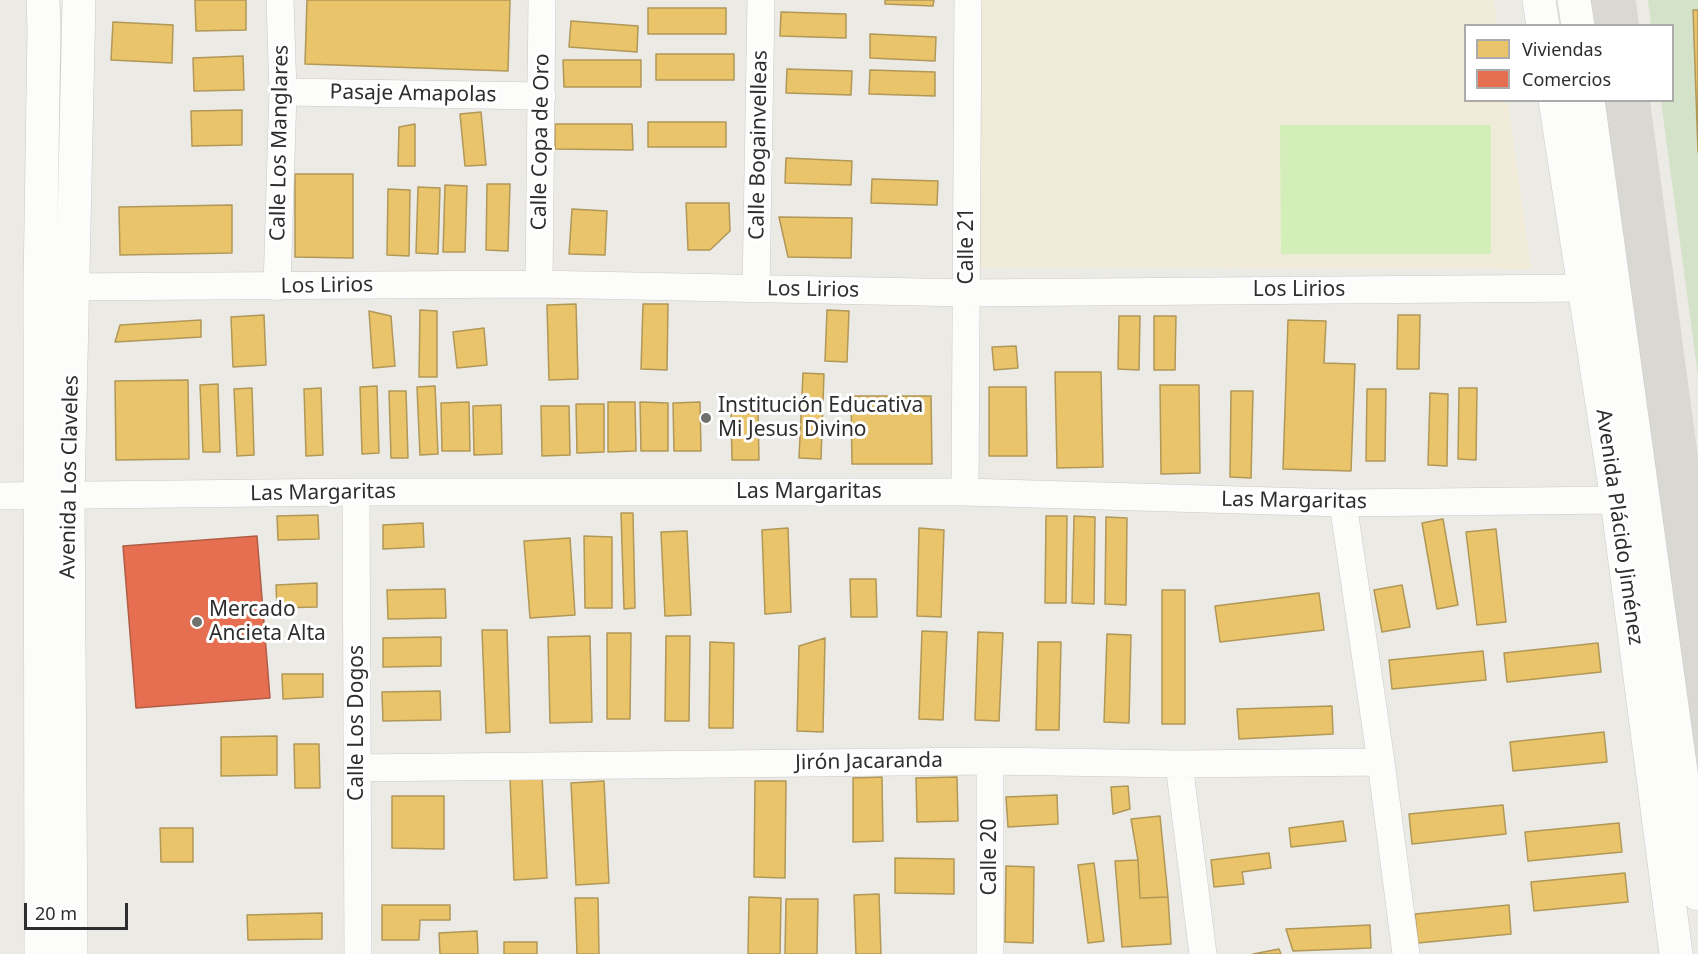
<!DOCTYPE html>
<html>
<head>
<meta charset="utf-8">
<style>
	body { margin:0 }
	#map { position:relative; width:1698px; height:954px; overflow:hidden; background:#eceae4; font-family:"Noto Sans",sans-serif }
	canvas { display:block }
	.legend { position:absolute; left:1464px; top:24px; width:210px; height:78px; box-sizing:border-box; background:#fff; border:2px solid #ababab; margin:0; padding:8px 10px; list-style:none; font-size:18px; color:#2e2e2e }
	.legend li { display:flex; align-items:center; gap:12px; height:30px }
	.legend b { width:30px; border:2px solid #ababab }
	.scale { position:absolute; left:24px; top:903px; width:104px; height:27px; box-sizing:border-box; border:3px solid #2e2e2e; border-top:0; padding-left:8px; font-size:18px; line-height:21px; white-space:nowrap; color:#2e2e2e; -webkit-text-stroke:4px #fff; paint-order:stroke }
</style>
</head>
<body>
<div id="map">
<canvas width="1698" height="954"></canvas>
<ul class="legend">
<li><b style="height:16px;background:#e9c46a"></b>Viviendas</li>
<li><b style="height:16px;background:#e76f51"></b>Comercios</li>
</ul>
<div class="scale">20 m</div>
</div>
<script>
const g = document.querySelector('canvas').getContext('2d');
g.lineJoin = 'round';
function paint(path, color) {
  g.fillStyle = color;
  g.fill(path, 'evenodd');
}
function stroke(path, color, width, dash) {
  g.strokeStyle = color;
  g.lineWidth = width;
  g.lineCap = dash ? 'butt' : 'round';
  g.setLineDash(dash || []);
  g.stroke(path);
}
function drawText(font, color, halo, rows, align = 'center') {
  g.font = font + ' "Noto Sans",sans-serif';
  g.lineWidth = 6;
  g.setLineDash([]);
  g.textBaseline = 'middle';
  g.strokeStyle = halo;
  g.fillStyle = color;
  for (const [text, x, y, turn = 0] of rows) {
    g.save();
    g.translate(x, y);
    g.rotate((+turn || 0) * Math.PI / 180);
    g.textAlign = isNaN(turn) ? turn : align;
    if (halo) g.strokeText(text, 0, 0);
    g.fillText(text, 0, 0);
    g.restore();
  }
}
const education = new Path2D(`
	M 979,0 L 1494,0 L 1497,25 L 1466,26 L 1466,100 L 1508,101 L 1531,269 L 971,267 Z`);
const cemetery = new Path2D(`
	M 1648,0 L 1698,0 L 1698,376 L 1661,101 L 1672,100 L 1672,26 L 1651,25 Z`);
const pitch = new Path2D(`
	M 1280,125 L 1491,125 L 1491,254 L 1281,254 Z`);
const plaza = new Path2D(`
	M 1585,0 L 1636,0 L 1639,25 L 1588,25 Z
	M 1598,101 L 1650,101 L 1698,457 L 1698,860 Z`);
const homes = new Path2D(`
	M 195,0 L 246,0 L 246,30 L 196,31 Z
	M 307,0 L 510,0 L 508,71 L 305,64 Z
	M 885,0 L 934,0 L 933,6 L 885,4 Z
	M 648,8 L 726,8 L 726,34 L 648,34 Z
	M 1693,10 L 1698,10 L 1698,152 Z
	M 781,12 L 846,14 L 846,38 L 780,36 Z
	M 571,21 L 638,26 L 637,52 L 569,47 Z
	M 113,22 L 173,25 L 172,63 L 111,60 Z
	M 870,34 L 936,37 L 935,61 L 870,58 Z
	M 656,54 L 734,54 L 734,80 L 656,80 Z
	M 243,56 L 244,90 L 194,91 L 193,58 Z
	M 563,60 L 641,60 L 641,87 L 564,87 Z
	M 787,69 L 852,71 L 851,95 L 786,93 Z
	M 870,70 L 935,72 L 935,96 L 869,94 Z
	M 242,110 L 242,145 L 192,146 L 191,111 Z
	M 481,112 L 486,165 L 465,166 L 460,114 Z
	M 648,122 L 726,122 L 726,147 L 648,147 Z
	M 415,124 L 415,166 L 398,166 L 399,127 Z
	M 555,124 L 632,124 L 633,150 L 555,149 Z
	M 786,158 L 852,161 L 851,185 L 785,183 Z
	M 295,174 L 353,174 L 353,258 L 295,257 Z
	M 872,179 L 938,181 L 937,205 L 871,203 Z
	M 487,184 L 510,184 L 508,251 L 486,250 Z
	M 445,185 L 467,186 L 465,252 L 443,252 Z
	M 418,187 L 440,188 L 438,254 L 416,253 Z
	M 388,189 L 410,190 L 409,256 L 387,255 Z
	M 686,203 L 729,203 L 730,231 L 710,250 L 688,250 Z
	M 232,205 L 232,253 L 120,255 L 119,207 Z
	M 572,209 L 607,211 L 605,255 L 569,254 Z
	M 779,217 L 852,218 L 851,258 L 788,257 Z
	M 576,304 L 578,379 L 549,380 L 547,305 Z
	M 643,304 L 668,304 L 667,370 L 641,369 Z
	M 420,310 L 437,311 L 437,377 L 419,377 Z
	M 827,310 L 849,311 L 847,362 L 825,361 Z
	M 369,311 L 391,316 L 395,366 L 373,368 Z
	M 264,315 L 266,365 L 233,367 L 231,317 Z
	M 1398,315 L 1420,315 L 1419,369 L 1397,369 Z
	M 1119,316 L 1140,316 L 1139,370 L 1118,369 Z
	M 1154,316 L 1176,316 L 1175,370 L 1154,370 Z
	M 201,320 L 201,337 L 115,342 L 120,325 Z
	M 1288,320 L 1326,321 L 1324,363 L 1355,364 L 1351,471 L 1283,469 Z
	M 484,328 L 487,365 L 457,368 L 453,332 Z
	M 1016,346 L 1018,368 L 994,370 L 992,347 Z
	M 1055,372 L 1101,372 L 1103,467 L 1057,468 Z
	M 803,373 L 824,374 L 821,459 L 799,458 Z
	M 188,380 L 189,459 L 116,460 L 115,381 Z
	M 218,384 L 220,452 L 203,452 L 200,385 Z
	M 1160,385 L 1199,385 L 1200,473 L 1161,474 Z
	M 377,386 L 379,453 L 362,454 L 360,387 Z
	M 435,386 L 438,454 L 420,455 L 417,387 Z
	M 989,387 L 1026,387 L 1027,456 L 989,456 Z
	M 252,388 L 254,455 L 237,456 L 234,389 Z
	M 321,388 L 323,455 L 306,456 L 304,389 Z
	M 1459,388 L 1477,388 L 1476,460 L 1458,459 Z
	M 1367,389 L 1386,389 L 1385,461 L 1366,461 Z
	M 389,391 L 406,391 L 408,458 L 391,458 Z
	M 1231,391 L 1253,391 L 1251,478 L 1230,477 Z
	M 1430,393 L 1448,394 L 1447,466 L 1428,465 Z
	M 851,396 L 931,396 L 932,464 L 852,464 Z
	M 469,402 L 470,451 L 442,451 L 441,403 Z
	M 608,402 L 635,402 L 636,451 L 608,452 Z
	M 640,402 L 668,403 L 668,451 L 641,451 Z
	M 700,402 L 701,451 L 674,451 L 673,403 Z
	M 576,404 L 604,404 L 604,452 L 577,453 Z
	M 501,405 L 502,454 L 474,455 L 473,406 Z
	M 541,406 L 569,406 L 570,455 L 542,456 Z
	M 758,411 L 759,460 L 732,460 L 731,412 Z
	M 621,513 L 633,513 L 635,608 L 624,609 Z
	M 318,515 L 319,539 L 278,540 L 277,516 Z
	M 1046,516 L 1067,516 L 1066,603 L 1045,603 Z
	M 1074,516 L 1095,517 L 1094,604 L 1072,603 Z
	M 1106,517 L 1127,518 L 1126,605 L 1105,604 Z
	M 1443,519 L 1458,605 L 1437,609 L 1422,523 Z
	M 423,523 L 424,547 L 383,549 L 383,525 Z
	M 788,528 L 791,612 L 765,614 L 762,530 Z
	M 919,528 L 944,530 L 941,617 L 917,616 Z
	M 1496,529 L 1506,622 L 1477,625 L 1466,532 Z
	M 687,531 L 691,615 L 665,616 L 661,532 Z
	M 584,536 L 612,537 L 612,608 L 585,608 Z
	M 570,538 L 575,615 L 530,618 L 524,541 Z
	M 850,579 L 876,579 L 877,617 L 851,617 Z
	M 317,583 L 317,607 L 277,608 L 276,585 Z
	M 1402,585 L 1410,627 L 1382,632 L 1374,590 Z
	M 445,589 L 446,618 L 388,619 L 387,590 Z
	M 1162,590 L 1185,590 L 1185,724 L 1162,724 Z
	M 1319,593 L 1324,630 L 1220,642 L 1215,606 Z
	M 482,630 L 507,630 L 510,732 L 486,733 Z
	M 922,631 L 947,632 L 943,720 L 919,719 Z
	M 978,632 L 1003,633 L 999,721 L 975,720 Z
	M 607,633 L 631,633 L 630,719 L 607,719 Z
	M 1107,634 L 1131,635 L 1129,723 L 1104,722 Z
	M 590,636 L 592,722 L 550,723 L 548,637 Z
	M 666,636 L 690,636 L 689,721 L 665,721 Z
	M 441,637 L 441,666 L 383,667 L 383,638 Z
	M 825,638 L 823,732 L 797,731 L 799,646 Z
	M 710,642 L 734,643 L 733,728 L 709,728 Z
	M 1038,642 L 1061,642 L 1059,730 L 1036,730 Z
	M 1598,643 L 1601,672 L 1507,682 L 1504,653 Z
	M 1483,651 L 1486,680 L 1392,689 L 1389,660 Z
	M 282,674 L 323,674 L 323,697 L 283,699 Z
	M 440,691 L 441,720 L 383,721 L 382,692 Z
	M 1332,706 L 1333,734 L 1239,739 L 1237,709 Z
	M 1604,732 L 1607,762 L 1513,771 L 1510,742 Z
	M 277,736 L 277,775 L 221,776 L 221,737 Z
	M 294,744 L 319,744 L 320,788 L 295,788 Z
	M 542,776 L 547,878 L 514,880 L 510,778 Z
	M 882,777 L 883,841 L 853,842 L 853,778 Z
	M 957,777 L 958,821 L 917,822 L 916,778 Z
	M 604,781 L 609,883 L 576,885 L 571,783 Z
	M 755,781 L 786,781 L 785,878 L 754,877 Z
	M 1128,786 L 1130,809 L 1113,814 L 1111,787 Z
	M 1057,795 L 1058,824 L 1008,827 L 1006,797 Z
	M 392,796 L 444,796 L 444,849 L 392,848 Z
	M 1503,805 L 1506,834 L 1412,844 L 1409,814 Z
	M 1160,816 L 1168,897 L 1140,898 L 1138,860 L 1131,819 Z
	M 1343,821 L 1346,841 L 1291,847 L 1289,828 Z
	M 1619,823 L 1622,852 L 1528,861 L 1525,832 Z
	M 160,828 L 193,828 L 193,862 L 161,862 Z
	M 1269,853 L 1271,868 L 1242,872 L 1244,884 L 1214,887 L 1211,860 Z
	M 895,858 L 954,859 L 954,894 L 895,893 Z
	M 1138,860 L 1140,898 L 1168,897 L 1171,944 L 1122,947 L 1115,861 Z
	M 1094,863 L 1104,941 L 1088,943 L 1078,865 Z
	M 1006,866 L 1034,867 L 1033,943 L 1005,942 Z
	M 1625,873 L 1628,902 L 1534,911 L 1531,882 Z
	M 879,894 L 881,954 L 856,954 L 854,895 Z
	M 749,897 L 781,898 L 780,954 L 748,954 Z
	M 575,898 L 598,898 L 599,954 L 577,954 Z
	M 786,899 L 818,899 L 817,954 L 785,954 Z
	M 382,905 L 450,905 L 450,920 L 420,920 L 419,940 L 382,940 Z
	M 1509,905 L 1511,934 L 1418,943 L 1415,914 Z
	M 322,913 L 322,939 L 248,940 L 247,915 Z
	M 1370,925 L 1371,948 L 1293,951 L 1286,929 Z
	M 477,931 L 478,954 L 440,954 L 439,933 Z
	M 504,942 L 537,942 L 537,954 L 504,954 Z
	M 1279,949 L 1281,954 L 1253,954 Z`);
const shops = new Path2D(`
	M 257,536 L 270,698 L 136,708 L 123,546 Z`);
const minor = new Path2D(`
	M 283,92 L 542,96
	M 539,284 L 542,0
	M 54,287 L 539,284 L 967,293 L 1585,288
	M 277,287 L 283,92 L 280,0
	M 756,289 L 761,0
	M 356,492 L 358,954
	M 965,492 L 968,0
	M 0,496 L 356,492 L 965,492 L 1343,503 L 1617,500
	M 1343,503 L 1381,762 L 1406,954
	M 1179,764 L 1203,954
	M 358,768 L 990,761 L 1179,764 L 1381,762
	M 990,954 L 990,761`);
const tertiary = new Path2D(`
	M 1539,0 L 1543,26
	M 1574,0 L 1578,26
	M 1555,100 L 1617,500 L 1676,954
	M 1588,100 L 1698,894
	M 41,954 L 40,287 L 44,29 L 43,0
	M 71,954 L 68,496 L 79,0`);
const markers = [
	[706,418,6,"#70706e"],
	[197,622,6,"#70706e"]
];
const streetNames = [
	["Pasaje Amapolas",413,94,1],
	["Calle Copa de Oro",541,142,-89],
	["Calle Los Manglares",280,143,-89],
	["Calle Bogainvelleas",759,145,-89],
	["Calle 21",967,246,-90],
	["Los Lirios",327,286,-1],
	["Los Lirios",813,290,1],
	["Los Lirios",1299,290],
	["Avenida Los Claveles",70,477,-89],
	["Las Margaritas",809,492],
	["Las Margaritas",323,493,-1],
	["Las Margaritas",1294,501,1],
	["Avenida Plácido Jiménez",1619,527,82],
	["Calle Los Dogos",357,723,-90],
	["Jirón Jacaranda",869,762,-1],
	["Calle 20",990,857,-90]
];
const poiNames = [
	["Institución Educativa",718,406],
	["Mi Jesus Divino",718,430],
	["Mercado",209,610],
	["Ancieta Alta",209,634]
];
paint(education, '#efebd8');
paint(cemetery, '#d5e2ca');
paint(pitch, '#d3eeb8');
paint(plaza, '#dad8d2');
paint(homes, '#e9c46a');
stroke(homes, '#b19758', 1.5);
paint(shops, '#e76f51');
stroke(shops, '#b05c46', 1.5);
stroke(minor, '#cac9c9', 28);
stroke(tertiary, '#cac9c9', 34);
stroke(minor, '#fcfcfb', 27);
stroke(tertiary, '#fcfcfb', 33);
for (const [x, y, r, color] of markers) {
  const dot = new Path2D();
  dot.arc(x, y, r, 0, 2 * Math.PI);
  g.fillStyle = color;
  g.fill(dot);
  stroke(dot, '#fff', 2);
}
drawText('21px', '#2e2e2e', '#fff', streetNames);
drawText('21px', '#2e2e2e', '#fff', poiNames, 'left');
</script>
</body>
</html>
